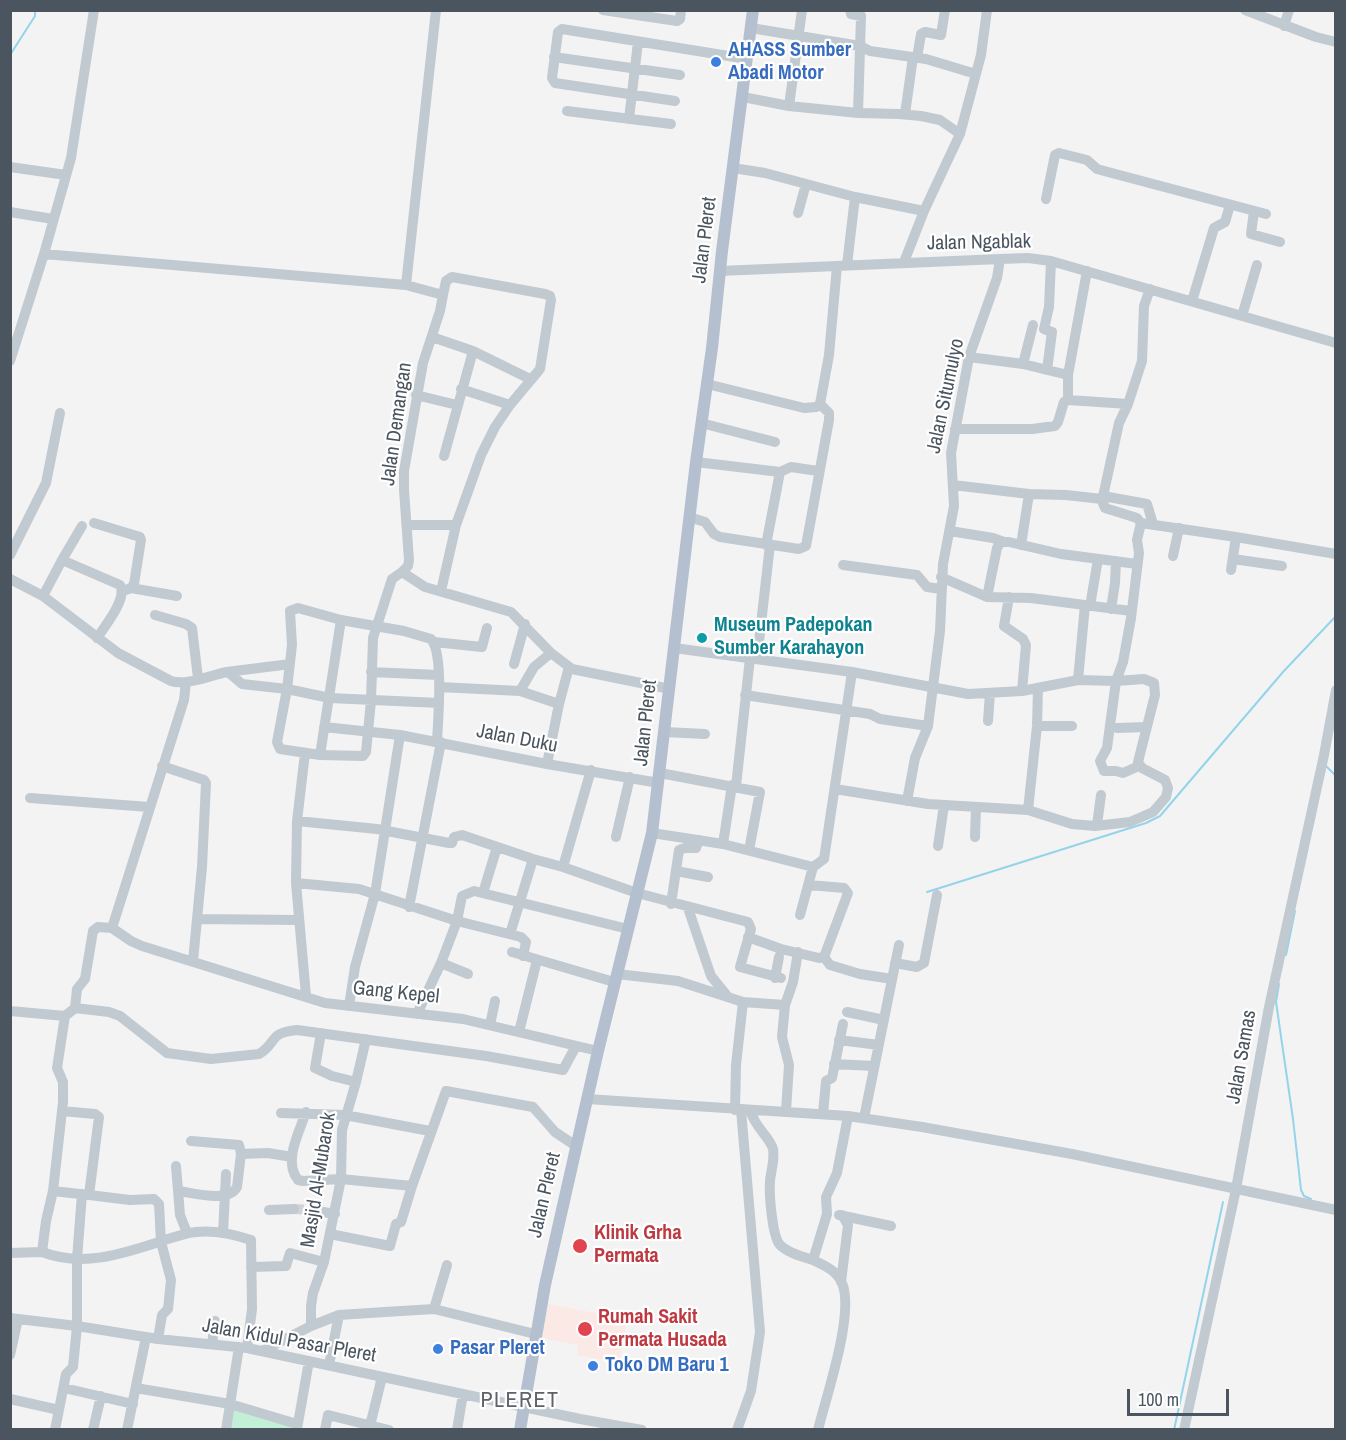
<!DOCTYPE html>
<html>
<head>
<meta charset="utf-8">
<style>
	body { margin:0 }
	#map { position:relative; width:1346px; height:1440px; overflow:hidden; background:#f4f3f3; font-family:"Archivo Narrow",sans-serif }
	canvas { display:block }
	.frame { position:absolute; inset:0; border:12px solid #4a5560; pointer-events:none }
	.scale { position:absolute; left:1127px; top:1389px; width:102px; height:27px; box-sizing:border-box; border:3px solid #4a5560; border-top:0; padding-left:8px; font-size:18px; line-height:21px; white-space:nowrap; color:#4a5560; -webkit-text-stroke:4px #fff; paint-order:stroke }
</style>
</head>
<body>
<div id="map">
<canvas width="1346" height="1440"></canvas>
<div class="frame"></div>
<div class="scale">100 m</div>
</div>
<script>
const g = document.querySelector('canvas').getContext('2d');
g.lineJoin = 'round';
function paint(path, color) {
  g.fillStyle = color;
  g.fill(path, 'evenodd');
}
function stroke(path, color, width, dash) {
  g.strokeStyle = color;
  g.lineWidth = width;
  g.lineCap = dash ? 'butt' : 'round';
  g.setLineDash(dash || []);
  g.stroke(path);
}
function drawText(font, color, halo, rows, align = 'center') {
  g.font = font + ' "Archivo Narrow",sans-serif';
  g.lineWidth = 4.5;
  g.setLineDash([]);
  g.textBaseline = 'middle';
  g.strokeStyle = halo;
  g.fillStyle = color;
  for (const [text, x, y, turn = 0] of rows) {
    g.save();
    g.translate(x, y);
    g.rotate((+turn || 0) * Math.PI / 180);
    g.textAlign = isNaN(turn) ? turn : align;
    if (halo) g.strokeText(text, 0, 0);
    g.fillText(text, 0, 0);
    g.restore();
  }
}
const medical = new Path2D(`
	M 548,1304 L 627,1319 L 619,1363 L 577,1355 L 578,1345 L 542,1338 Z`);
const green = new Path2D(`
	M 234,1409 L 293,1427 L 292,1430 L 230,1430 Z`);
const stream = new Path2D(`
	M 10,55 L 35,16 L 35,10
	M 1325,765 L 1336,776
	M 927,892 L 1146,823 L 1160,816 L 1283,672 L 1336,616
	M 1286,955 L 1295,911
	M 1279,984 L 1276,1002 L 1293,1119 L 1301,1190 L 1304,1196 L 1311,1199
	M 1174,1430 L 1223,1202`);
const minorTunnel = new Path2D(`
	M 294,1209 L 312,1210`);
const minor = new Path2D(`
	M 436,10 L 406,285 L 443,295 L 440,311 L 423,363 L 404,471 L 404,490 L 409,560 L 408,566 L 402,572 L 425,587 L 511,612 L 551,653 L 572,669 L 670,689
	M 603,10 L 677,21 L 680,19 L 681,10
	M 850,10 L 851,14 L 861,16 L 858,113
	M 1245,10 L 1316,37 L 1336,42
	M 1284,26 L 1289,10
	M 751,28 L 860,46 L 870,51 L 926,59 L 976,74
	M 554,57 L 680,75
	M 917,58 L 921,34 L 925,32 L 941,35 L 945,10
	M 743,97 L 789,106 L 858,113 L 899,114 L 921,116 L 940,120 L 960,134
	M 675,101 L 555,83 L 552,78 L 558,32 L 562,29 L 747,59
	M 789,106 L 802,10
	M 567,111 L 671,124
	M 905,114 L 913,57
	M 629,119 L 638,42
	M 10,167 L 66,175
	M 733,168 L 765,173 L 855,197 L 924,211
	M 1046,199 L 1055,155 L 1059,153 L 1087,160 L 1097,169 L 1108,172 L 1266,214
	M 1254,211 L 1251,234 L 1280,242
	M 10,212 L 53,219
	M 798,213 L 806,184
	M 44,254 L 406,285
	M 904,262 L 924,211 L 960,134 L 981,55 L 987,10
	M 847,265 L 855,197
	M 720,271 L 1000,259 L 1028,258 L 1051,261 L 1336,343
	M 1192,301 L 1214,228 L 1225,222 L 1230,205
	M 1242,316 L 1257,265
	M 432,337 L 473,351 L 530,379
	M 969,357 L 1023,364 L 1068,375
	M 10,361 L 44,254 L 71,158 L 94,10
	M 1023,364 L 1033,325
	M 1047,370 L 1052,332 L 1044,329 L 1049,307 L 1051,261
	M 707,384 L 804,408 L 816,407 L 820,404 L 829,355 L 837,266
	M 461,389 L 510,405
	M 416,395 L 457,405
	M 1068,400 L 1128,404
	M 701,423 L 775,442
	M 955,429 L 1032,429 L 1055,426 L 1058,422 L 1064,402 L 1068,400 L 1068,375 L 1087,271
	M 444,456 L 473,351
	M 696,462 L 780,472 L 791,467 L 818,471
	M 953,485 L 1029,494 L 1066,495 L 1102,499
	M 1103,496 L 1147,504 L 1153,524
	M 689,517 L 705,522 L 714,534 L 720,537 L 799,549 L 806,546 L 829,420 L 829,413 L 820,404
	M 94,523 L 140,537 L 141,540 L 134,584 L 131,588 L 123,591
	M 1141,523 L 1236,537 L 1336,554
	M 408,525 L 456,525
	M 950,531 L 993,538 L 1004,542
	M 766,545 L 780,472
	M 1021,545 L 1029,494
	M 10,555 L 46,483 L 60,413
	M 1173,556 L 1179,528
	M 1233,559 L 1282,566
	M 62,560 L 82,526
	M 843,565 L 917,575 L 927,587 L 941,589
	M 1231,570 L 1236,537
	M 941,577 L 987,597 L 1031,598 L 1131,611
	M 10,579 L 43,596 L 118,653 L 171,681 C 186,686 211,675 227,672 C 248,669 269,667 290,664
	M 131,588 L 177,596
	M 441,591 L 456,525 L 481,455 L 495,427 L 510,405 L 540,369 L 551,300 L 550,296 L 545,294 L 452,277 L 446,281 L 443,295
	M 43,596 L 62,560 L 120,585 C 128,598 105,626 97,638
	M 987,597 L 997,548 L 1001,542 L 1009,542 L 1061,554 L 1137,564
	M 1009,597 L 1004,626 L 1023,639 L 1026,645 L 1022,691
	M 1090,606 L 1098,559
	M 1111,609 L 1115,583 L 1116,561
	M 155,615 L 186,624 L 192,628 L 198,678
	M 434,642 L 482,647 L 487,628
	M 674,648 L 852,672 L 968,694 L 1022,691 L 1078,680 L 1116,681 L 1144,679 L 1154,683 L 1155,695 L 1138,762 L 1142,768 L 1165,780 L 1168,788 L 1166,797 L 1153,812 L 1130,822 L 1095,826 L 1072,824 L 1028,810 L 928,804 L 835,789
	M 757,659 L 770,545
	M 514,664 L 525,624
	M 228,672 L 242,684 L 287,689 L 277,742 L 280,749 L 320,755 L 363,756 L 366,752 L 371,701 L 373,638 L 392,579 L 402,572
	M 371,672 L 438,675
	M 1078,680 L 1085,605
	M 439,687 L 520,691 L 559,704
	M 520,691 L 534,667 L 551,653
	M 745,695 L 870,714 L 880,719 L 928,726
	M 988,721 L 990,693
	M 1037,726 L 1072,726
	M 324,727 L 400,735 L 547,764 L 659,783
	M 1117,728 L 1146,727
	M 665,732 L 705,734
	M 437,742 C 438,720 444,654 431,639 L 404,631 L 341,620 L 298,608 L 290,611 L 292,645 L 287,689 L 330,698 L 439,703
	M 305,753 L 297,821 L 377,829 L 449,843 L 452,843 L 454,837 L 462,835 L 533,859
	M 320,755 L 341,620
	M 547,764 L 559,704 L 569,667
	M 162,766 L 204,780 L 206,783 L 202,867 L 193,961
	M 1139,766 L 1123,773 L 1116,771 L 1104,771 L 1100,761 L 1107,748 L 1116,681 L 1123,662 L 1131,618 L 1139,553 L 1137,540 L 1141,523 L 1137,518 L 1105,508 L 1102,501 L 1119,423 L 1128,404 L 1142,361 L 1144,306 L 1150,289
	M 660,773 L 760,792 L 749,850
	M 736,786 L 750,658
	M 30,798 L 149,807
	M 907,801 L 915,758 L 928,726 L 940,631 L 943,564 L 954,506 L 951,453 L 969,357 L 997,278 L 1000,259
	M 1028,810 L 1037,726 L 1038,688
	M 297,821 L 296,883 L 306,996
	M 1097,825 L 1101,795
	M 652,833 L 723,844 L 813,867
	M 616,837 L 630,777
	M 975,837 L 976,807
	M 723,844 L 732,785
	M 938,846 L 944,805
	M 563,867 L 591,770
	M 676,871 L 708,877
	M 296,883 L 359,889 L 457,921 L 521,937 L 526,942 L 523,956
	M 483,893 L 497,847
	M 671,904 L 679,850 L 685,848 L 696,848 L 699,840
	M 409,907 L 441,742
	M 688,908 L 711,976 L 728,997
	M 800,915 L 813,867 L 824,859 L 852,672
	M 198,919 L 298,920
	M 112,928 L 131,941 L 142,946 L 325,1003 L 463,1019 L 598,1051
	M 510,934 L 533,859 L 563,867 L 637,893 L 748,922 L 751,929 L 740,967 L 781,978
	M 748,937 L 781,949 L 819,958 L 824,957 L 848,893 L 844,888 L 809,885
	M 512,952 L 614,982
	M 824,957 L 830,965 L 860,974 L 892,979
	M 441,963 L 468,974
	M 895,963 L 917,967 L 924,963 L 937,895
	M 617,974 L 678,981 L 743,1002
	M 775,978 L 779,957
	M 349,1006 L 355,967 L 375,894 L 400,735
	M 75,1008 L 109,1012 L 120,1016 L 167,1053 L 211,1059 L 259,1054 C 278,1043 267,1033 297,1030 L 486,1056 L 563,1070 L 576,1046
	M 10,1011 L 65,1016
	M 847,1012 L 884,1020
	M 417,1014 L 441,963 L 457,921 L 462,896 L 474,891 L 628,929
	M 490,1025 L 495,1001
	M 519,1032 L 537,960
	M 321,1033 L 315,1068 L 332,1076 L 356,1082
	M 839,1040 L 879,1045
	M 834,1064 L 874,1066
	M 587,1099 L 848,1116 L 922,1127 L 1072,1154 L 1336,1210
	M 735,1110 L 736,1065 L 743,1002 L 785,1005
	M 750,1110 C 755,1128 770,1137 773,1149 C 775,1159 771,1171 770,1181 C 769,1193 772,1236 780,1245 C 788,1253 803,1257 813,1260
	M 786,1111 L 789,1065 L 782,1037 L 785,1005 L 793,982 L 798,952
	M 306,1112 C 299,1133 283,1161 298,1180 L 303,1181 L 341,1179 L 412,1186 L 446,1091 L 533,1107 L 555,1132 L 576,1146
	M 281,1113 L 345,1115 L 430,1131
	M 823,1114 L 826,1081 L 832,1078 L 843,1024
	M 864,1118 L 899,945
	M 241,1154 L 268,1153 L 292,1157
	M 176,1166 L 180,1215 L 187,1233
	M 53,1191 L 89,1195 L 99,1117 L 95,1114 L 62,1111
	M 178,1191 C 194,1193 229,1203 237,1187 L 241,1154 L 239,1145 L 191,1141
	M 89,1195 L 130,1200 L 154,1199 L 159,1204 L 161,1242 L 171,1280 L 168,1309 L 162,1315 L 158,1339
	M 269,1210 L 294,1209
	M 312,1210 L 335,1214
	M 839,1215 L 891,1226
	M 223,1233 L 226,1174
	M 330,1234 L 390,1246 L 396,1224 L 401,1222 L 412,1186
	M 42,1252 C 84,1268 125,1253 165,1240 C 175,1237 185,1233 196,1232 C 215,1230 233,1234 251,1240 L 252,1309 L 247,1348
	M 10,1253 L 42,1252 L 46,1221 L 53,1191 L 63,1102 L 63,1082 L 57,1068 L 65,1016 L 75,1008 L 77,989 L 85,979 L 93,931 L 98,927 L 112,928 L 184,700 L 186,682
	M 251,1267 L 286,1266 L 290,1253 L 324,1262
	M 841,1282 L 848,1225 L 842,1215
	M 434,1309 L 447,1265
	M 10,1318 L 77,1326 L 158,1339 L 247,1348 L 580,1419 L 642,1430
	M 311,1326 L 311,1306 L 313,1293 L 324,1262 L 341,1179 L 342,1130 L 356,1082 L 366,1039
	M 212,1344 L 215,1321
	M 262,1351 L 311,1326 L 339,1315 L 385,1312 L 434,1309 L 535,1334
	M 10,1355 L 18,1319
	M 329,1365 L 339,1315
	M 64,1388 L 133,1404
	M 136,1388 L 230,1404 L 297,1424
	M 10,1399 L 59,1410
	M 297,1429 L 309,1361
	M 55,1430 L 66,1374 L 73,1367 L 77,1326 L 77,1259 L 82,1194
	M 93,1430 L 101,1396
	M 127,1430 L 146,1337
	M 226,1430 L 239,1347
	M 325,1430 L 328,1415 L 389,1430
	M 369,1430 L 382,1377
	M 457,1430 L 463,1394
	M 737,1430 L 751,1391 L 760,1332 L 741,1110
	M 818,1430 C 826,1397 855,1313 842,1283 C 836,1270 825,1266 813,1260 L 827,1214 L 826,1197 L 837,1173 L 848,1116
	M 1184,1430 L 1236,1189 L 1269,1007 L 1324,755 L 1336,690`);
const major = new Path2D(`
	M 520,1430 L 545,1285 L 598,1051 L 652,833 L 696,462 L 712,348 L 722,251 L 753,10`);
const markers = [
	[716,62,6,"#3f7fe0"],
	[702,638,6,"#0f9aa8"],
	[580,1246,8,"#e0444e"],
	[585,1329,8,"#e0444e"],
	[438,1349,6,"#3f7fe0"],
	[593,1366,6,"#3f7fe0"]
];
const shopNames = [
	["AHASS Sumber",728,51],
	["Abadi Motor",728,74],
	["Pasar Pleret",450,1349],
	["Toko DM Baru 1",605,1366]
];
const streetNames = [
	["Jalan Pleret",705,240,-83],
	["Jalan Ngablak",979,243,-1],
	["Jalan Situmulyo",946,396,-78],
	["Jalan Demangan",397,424,-82],
	["Jalan Pleret",646,723,-84],
	["Jalan Duku",517,739,11],
	["Gang Kepel",396,993,6],
	["Jalan Samas",1242,1057,-80],
	["Masjid Al-Mubarok",319,1180,-81],
	["Jalan Pleret",545,1195,-77],
	["Jalan Kidul Pasar Pleret",289,1341,10]
];
const cultureNames = [
	["Museum Padepokan",714,626],
	["Sumber Karahayon",714,649]
];
const healthNames = [
	["Klinik Grha",594,1234],
	["Permata",594,1257],
	["Rumah Sakit",598,1318],
	["Permata Husada",598,1341]
];
const quarterNames = [
	["PLERET",520,1401]
];
paint(medical, '#fbe9e6');
paint(green, '#c4efd7');
stroke(stream, '#93d4ea', 2);
stroke(minorTunnel, '#d2d3d6', 10, [10, 5]);
stroke(minor, '#c1c9d1', 10);
stroke(major, '#b4c0cf', 12);
for (const [x, y, r, color] of markers) {
  const dot = new Path2D();
  dot.arc(x, y, r, 0, 2 * Math.PI);
  g.fillStyle = color;
  g.fill(dot);
  stroke(dot, '#fff', 2);
}
drawText('bold 20px', '#366cbe', '#fff', shopNames, 'left');
drawText('20px', '#4a5560', '#fff', streetNames);
drawText('bold 20px', '#0d838f', '#fff', cultureNames, 'left');
drawText('bold 20px', '#be3a42', '#fff', healthNames, 'left');
g.letterSpacing = '1.5px';
drawText('22px', '#5f6267', '#fff', quarterNames);
g.letterSpacing = '0px';
</script>
</body>
</html>
